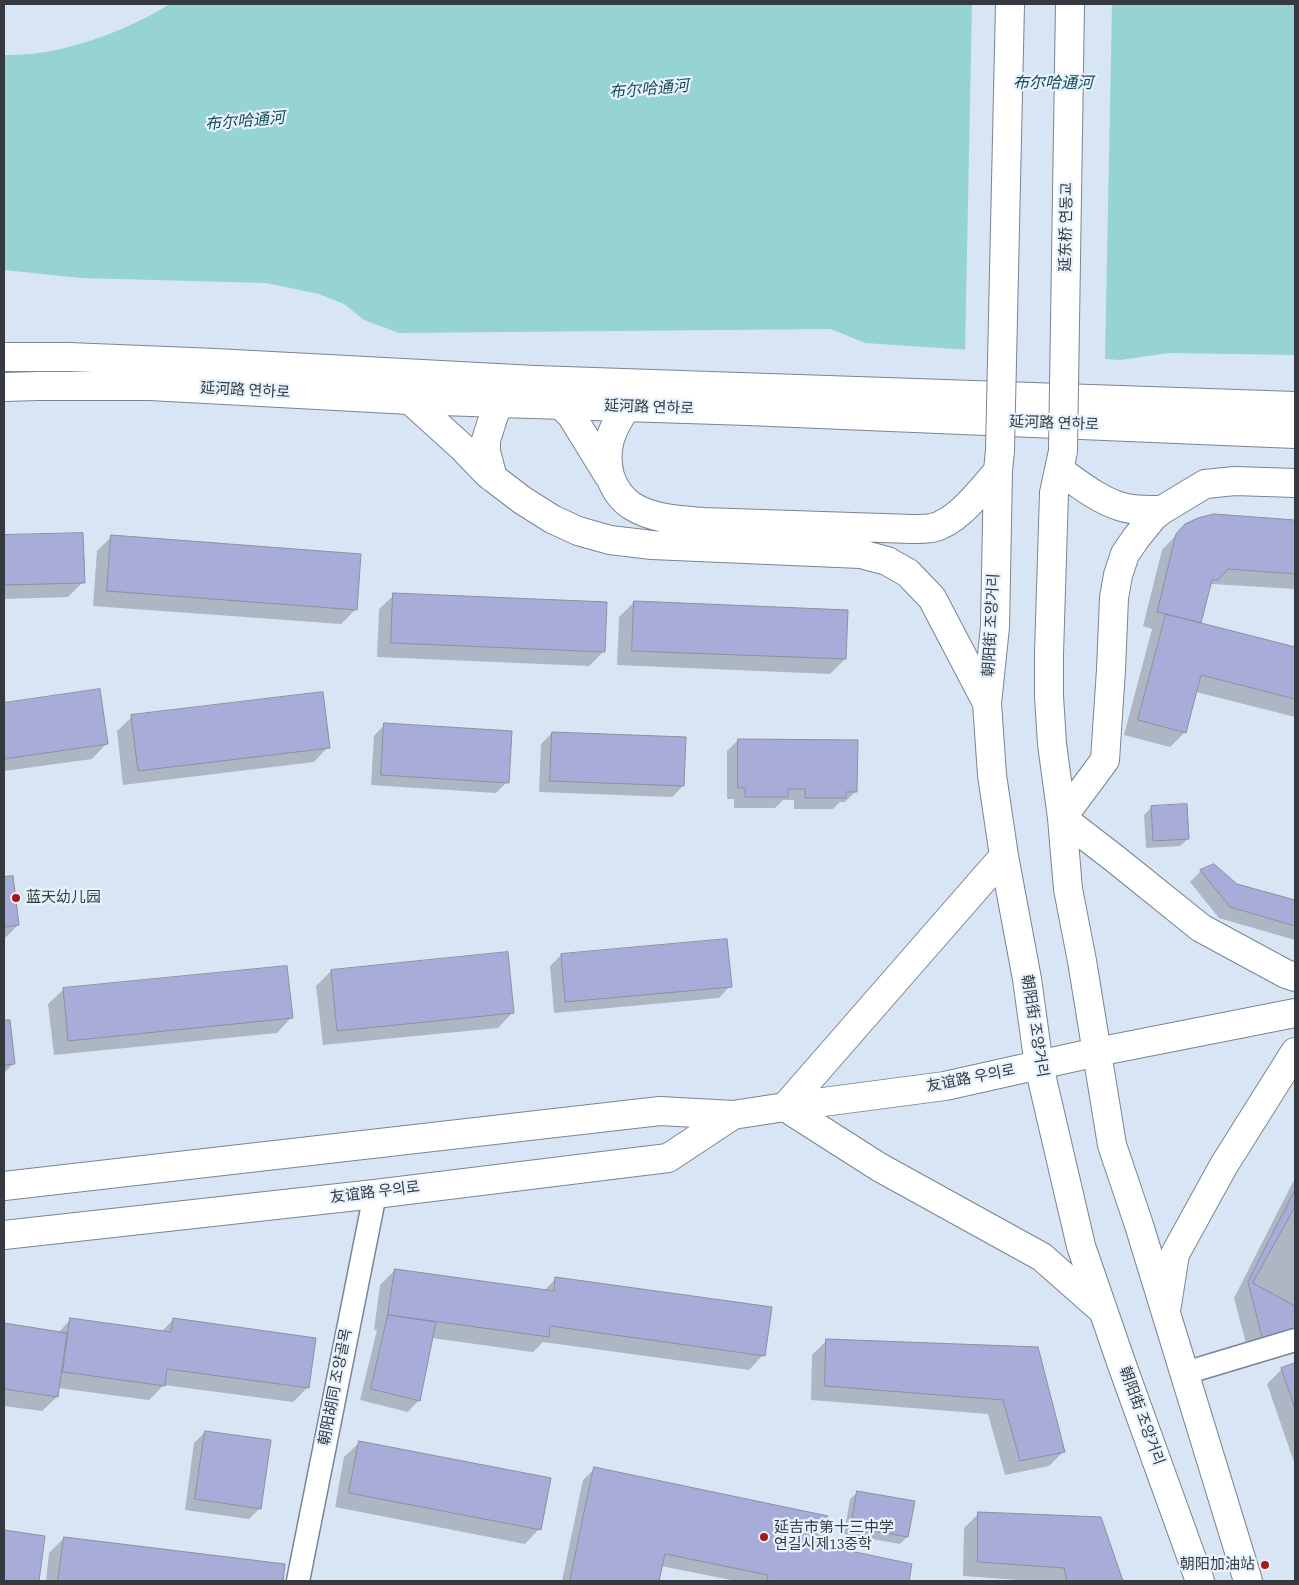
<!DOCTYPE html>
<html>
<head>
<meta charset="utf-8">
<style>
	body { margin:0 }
	#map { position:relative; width:1299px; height:1585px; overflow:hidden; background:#d8e5f4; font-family:"Source Serif 4",serif }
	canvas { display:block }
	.frame { position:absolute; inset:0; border:5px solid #353a40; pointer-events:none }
</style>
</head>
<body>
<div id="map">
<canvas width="1299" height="1585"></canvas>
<div class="frame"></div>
</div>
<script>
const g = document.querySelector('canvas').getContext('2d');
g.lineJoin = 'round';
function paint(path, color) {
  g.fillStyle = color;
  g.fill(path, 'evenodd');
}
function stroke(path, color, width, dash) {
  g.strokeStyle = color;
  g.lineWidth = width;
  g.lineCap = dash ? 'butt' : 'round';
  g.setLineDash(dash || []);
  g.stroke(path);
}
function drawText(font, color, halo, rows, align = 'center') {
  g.font = font + ' "Source Serif 4","Noto Sans SC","Noto Sans KR",serif';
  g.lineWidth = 4.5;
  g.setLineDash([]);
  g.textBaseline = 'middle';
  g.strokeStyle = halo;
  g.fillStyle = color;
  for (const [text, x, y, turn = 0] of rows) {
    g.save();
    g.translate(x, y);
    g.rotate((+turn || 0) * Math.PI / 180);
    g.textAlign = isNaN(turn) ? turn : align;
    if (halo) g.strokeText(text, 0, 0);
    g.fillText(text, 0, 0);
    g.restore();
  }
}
const water = new Path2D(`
	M 170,4 L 1295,4 L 1295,355 L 1169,353 L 1120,360 L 865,343 L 831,329 L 399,333 L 364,320 L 344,304 L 319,294 L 266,283 L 81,278 L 4,270 L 4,55 C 58,57 125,32 170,4 Z`);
const pier = new Path2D(`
	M 972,4 L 1112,4 L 1105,361 L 965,352 Z`);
const shadow = new Path2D(`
	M 1215,515 L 1295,521 L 1295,589 L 1212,584 L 1209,588 L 1199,624 L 1295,648 L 1295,717 L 1196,692 L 1185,732 L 1170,747 L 1124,735 L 1152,629 L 1143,626 L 1162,550 L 1186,525 Z
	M 82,534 L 83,582 L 68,597 L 4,599 L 4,536 Z
	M 112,536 L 356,609 L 341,624 L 93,606 L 97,551 Z
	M 394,595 L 604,651 L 589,666 L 377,657 L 379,609 Z
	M 634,602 L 845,659 L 830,674 L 617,665 L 619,617 Z
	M 99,691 L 106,744 L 92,759 L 4,771 L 4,704 Z
	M 132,717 L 328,747 L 314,762 L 123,785 L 117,731 Z
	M 385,724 L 507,782 L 496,793 L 371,785 L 374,736 Z
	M 552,733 L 683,786 L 672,797 L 539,792 L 541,744 Z
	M 738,740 L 856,791 L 845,802 L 840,802 L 833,809 L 794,809 L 794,800 L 783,800 L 775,808 L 734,808 L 734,799 L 727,799 L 727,751 Z
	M 1151,808 L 1188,839 L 1180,846 L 1146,848 L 1144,815 Z
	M 1201,871 L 1237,885 L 1295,901 L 1295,940 L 1219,918 L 1190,882 Z
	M 12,877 L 18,925 L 4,939 L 4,878 Z
	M 561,955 L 730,986 L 719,998 L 554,1013 L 550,966 Z
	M 331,971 L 512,1013 L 498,1028 L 323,1045 L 316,986 Z
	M 63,990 L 291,1018 L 277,1033 L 54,1055 L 48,1004 Z
	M 9,1021 L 14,1063 L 4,1073 L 4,1022 Z
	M 1295,1178 L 1295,1343 L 1249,1355 L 1234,1298 Z
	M 395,1270 L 544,1291 L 556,1278 L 763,1355 L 749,1370 L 543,1342 L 533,1352 L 432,1338 L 419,1400 L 408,1412 L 360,1400 L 377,1330 L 374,1330 L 380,1285 Z
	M 71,1319 L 161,1332 L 174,1319 L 307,1388 L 293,1402 L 164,1385 L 149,1400 L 58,1388 L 57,1397 L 42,1411 L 4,1406 L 4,1324 L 58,1333 Z
	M 827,1340 L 1037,1348 L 1064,1451 L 1049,1466 L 1005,1475 L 988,1414 L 811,1400 L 812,1355 Z
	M 1295,1364 L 1295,1465 L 1267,1384 L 1282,1369 Z
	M 205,1432 L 260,1508 L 249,1519 L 185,1510 L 194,1443 Z
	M 359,1443 L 539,1529 L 525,1544 L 335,1507 L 344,1457 Z
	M 594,1469 L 821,1546 L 911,1565 L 908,1581 L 736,1581 L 661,1566 L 658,1581 L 562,1581 L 583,1480 Z
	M 858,1492 L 907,1537 L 900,1544 L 844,1534 L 850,1499 Z
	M 978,1514 L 1100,1518 L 1122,1581 L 1033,1581 L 963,1576 L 964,1528 Z
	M 4,1532 L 44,1537 L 38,1581 L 4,1581 Z
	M 64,1538 L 283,1565 L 281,1581 L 46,1581 L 49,1553 Z`);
const building = new Path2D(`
	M 1214,514 L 1295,520 L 1295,574 L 1228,569 L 1218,580 L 1212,580 L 1201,623 L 1157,612 L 1176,534 L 1185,524 L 1198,518 Z
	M 83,533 L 85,583 L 4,585 L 4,535 Z
	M 111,535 L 361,554 L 357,610 L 107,591 Z
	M 393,593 L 607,602 L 605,652 L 391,643 Z
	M 634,601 L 848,610 L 846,659 L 632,651 Z
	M 1166,614 L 1295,647 L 1295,699 L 1201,675 L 1186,733 L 1138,720 Z
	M 100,689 L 108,744 L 4,759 L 4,703 Z
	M 323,692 L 330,748 L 138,771 L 131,715 Z
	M 384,723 L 512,731 L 509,783 L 381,775 Z
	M 552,732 L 686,737 L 684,786 L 550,781 Z
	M 738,739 L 858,740 L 857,792 L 846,792 L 846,798 L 805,798 L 805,789 L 788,789 L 788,797 L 745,797 L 745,788 L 738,788 Z
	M 1187,804 L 1189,839 L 1153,841 L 1151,806 Z
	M 1214,864 L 1237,884 L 1295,900 L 1295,926 L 1230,907 L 1200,870 Z
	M 13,876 L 19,925 L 4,927 L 4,877 Z
	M 727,939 L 732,987 L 565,1002 L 561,954 Z
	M 508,952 L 514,1013 L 337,1031 L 331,970 Z
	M 287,966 L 293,1018 L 68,1041 L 63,988 Z
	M 4,1020 L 10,1020 L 15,1064 L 4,1065 Z
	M 1295,1190 L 1295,1333 L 1263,1341 L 1248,1282 Z
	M 1295,1207 L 1295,1306 L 1253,1283 Z
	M 395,1269 L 554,1291 L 555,1277 L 772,1307 L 765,1356 L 550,1326 L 549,1337 L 388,1315 Z
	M 388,1315 L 436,1322 L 420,1401 L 371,1389 Z
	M 70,1318 L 171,1332 L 173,1318 L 316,1338 L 309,1388 L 167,1369 L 165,1386 L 63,1372 Z
	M 4,1323 L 67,1333 L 58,1397 L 4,1389 Z
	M 826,1339 L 1038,1347 L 1065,1452 L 1020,1461 L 1003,1400 L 825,1386 Z
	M 1295,1363 L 1295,1409 L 1281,1368 Z
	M 205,1431 L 271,1440 L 261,1509 L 195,1499 Z
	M 359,1441 L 551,1478 L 541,1530 L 349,1493 Z
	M 594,1467 L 828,1516 L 822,1545 L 912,1564 L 909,1581 L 767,1581 L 768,1575 L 665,1554 L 659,1581 L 570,1581 Z
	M 857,1491 L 915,1501 L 908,1537 L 851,1527 Z
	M 978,1512 L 1101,1517 L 1123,1581 L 1067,1581 L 1064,1568 L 978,1562 Z
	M 4,1530 L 45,1536 L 39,1581 L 4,1581 Z
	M 64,1537 L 285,1564 L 283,1581 L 58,1581 Z`);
const minor = new Path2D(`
	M 1185,1373 L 1295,1340
	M 298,1581 L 375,1194`);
const secondary = new Path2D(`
	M 4,357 L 69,357 L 215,363 L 535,380 L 1295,406
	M 4,387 L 39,386 L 150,386 L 410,400 L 748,411 L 1295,434
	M 4,1186 L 660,1111 L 733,1115 L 785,1107 L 945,1086 L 1097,1052 L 1295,1013
	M 4,1235 L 375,1194 L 668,1158 L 733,1115`);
const primary = new Path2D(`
	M 410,400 L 464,449 L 488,474 L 522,500 L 552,519 L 578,531 L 610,540 L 652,545 L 861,554 L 887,561 L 908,573 L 932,598 L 987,703
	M 627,407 C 611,429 603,449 610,476 C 614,488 621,499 632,506 C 652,519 680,520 703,522 L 912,529 C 918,529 926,529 932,528 C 958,522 981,490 998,471
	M 1000,450 L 998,471 L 995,627 L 987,703 L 992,775 L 1004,856 L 1027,979 L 1039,1066 L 1081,1246 L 1122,1365 L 1200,1581
	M 1063,451 L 1054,493 L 1049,654 L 1049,696 L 1052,744 L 1062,818 L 1068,889 L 1082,961 L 1112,1145 L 1139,1225 L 1248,1581
	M 1059,470 C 1078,483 1097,499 1119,506 C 1133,511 1148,510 1162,510
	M 493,478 L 486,452 L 486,440 L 495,412 L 507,397 L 535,380 L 571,415 L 608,475
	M 1062,818 L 1105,760 L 1111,670 L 1114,598 L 1118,575 L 1125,554 L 1136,538 L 1153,517 L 1162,510 L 1205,484 L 1235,481 L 1295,483
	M 1062,818 L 1114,858 L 1201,928 L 1286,974 L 1295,977
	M 1004,856 L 785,1107 L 879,1167 L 1042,1257 L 1101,1309
	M 1167,1305 L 1175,1254 L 1224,1165 L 1295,1052`);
const primaryBridge = new Path2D(`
	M 1000,450 L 1010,4
	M 1063,451 L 1070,4`);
const markers = [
	[16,898,5,"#aa1719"],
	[764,1537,5,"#aa1719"],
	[1265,1565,5,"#aa1719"]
];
const streetNames = [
	["延东桥 연동교",1067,227,-89],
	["延河路 연하로",245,391,3],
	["延河路 연하로",649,408,2],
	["延河路 연하로",1054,424,2],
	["朝阳街 조양거리",992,625,-87],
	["朝阳街 조양거리",1034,1026,81],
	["友谊路 우의로",971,1079,-11],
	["友谊路 우의로",375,1193,-7],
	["朝阳胡同 조양골목",336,1387,-79],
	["朝阳街 조양거리",1141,1416,70]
];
const poiNames = [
	["蓝天幼儿园",26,898],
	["延吉市第十三中学",774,1528],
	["연길시제13중학",774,1545],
	["朝阳加油站",1255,1565,"right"]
];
const waterNames = [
	["布尔哈通河",1053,84],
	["布尔哈通河",649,90,-5],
	["布尔哈通河",245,122,-5]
];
paint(water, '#95d3d5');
paint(pier, '#d8e5f4');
paint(shadow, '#0003');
paint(building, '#a7acd8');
stroke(building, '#8d8fa0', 1);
stroke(minor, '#7a8593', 25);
stroke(secondary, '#7a8593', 30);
stroke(primary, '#7a8593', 30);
stroke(minor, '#fff', 22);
stroke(secondary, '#fff', 28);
stroke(primary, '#fff', 28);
stroke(primaryBridge, '#7a8593', 30, []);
stroke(primaryBridge, '#fff', 28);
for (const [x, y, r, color] of markers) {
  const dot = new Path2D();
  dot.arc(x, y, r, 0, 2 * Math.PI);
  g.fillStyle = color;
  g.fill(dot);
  stroke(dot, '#e7f2fe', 2);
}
drawText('15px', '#353a40', '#e7f2fe', streetNames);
drawText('15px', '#353a40', '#e7f2fe', poiNames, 'left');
drawText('italic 16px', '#164d4f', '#e7f2fe', waterNames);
</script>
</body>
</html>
